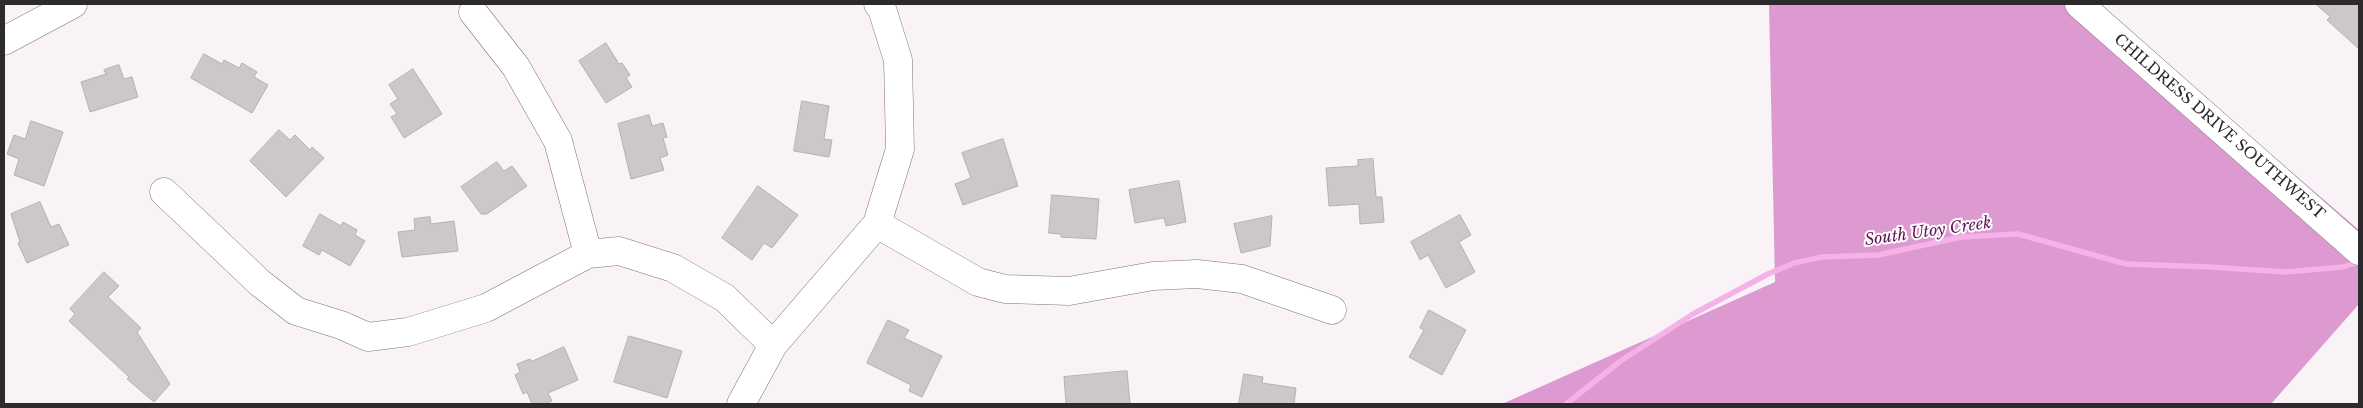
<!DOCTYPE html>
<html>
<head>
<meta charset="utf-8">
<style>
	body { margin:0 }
	#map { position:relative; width:2363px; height:408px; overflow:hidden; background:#f9f2f7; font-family:"Libre Baskerville",serif }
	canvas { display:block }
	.frame { position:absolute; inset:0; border:5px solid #2c2a2c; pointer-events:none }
</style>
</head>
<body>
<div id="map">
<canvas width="2363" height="408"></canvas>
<div class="frame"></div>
</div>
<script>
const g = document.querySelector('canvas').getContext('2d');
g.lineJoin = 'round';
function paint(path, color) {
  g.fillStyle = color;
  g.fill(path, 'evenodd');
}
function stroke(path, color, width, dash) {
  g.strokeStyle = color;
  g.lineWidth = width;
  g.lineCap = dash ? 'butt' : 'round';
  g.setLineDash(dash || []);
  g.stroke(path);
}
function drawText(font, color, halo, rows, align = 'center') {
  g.font = font + ' "Libre Baskerville",serif';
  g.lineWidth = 4;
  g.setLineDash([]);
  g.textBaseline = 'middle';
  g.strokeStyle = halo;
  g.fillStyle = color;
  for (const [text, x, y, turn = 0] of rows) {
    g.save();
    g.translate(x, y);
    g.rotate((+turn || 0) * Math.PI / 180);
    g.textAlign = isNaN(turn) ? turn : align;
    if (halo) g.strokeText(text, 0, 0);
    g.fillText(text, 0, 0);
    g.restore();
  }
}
const forest = new Path2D(`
	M 1769,4 L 2096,4 L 2359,230 L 2359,304 L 2271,404 L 1502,404 L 1775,282 Z`);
const stream = new Path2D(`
	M 1566,404 L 1622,360 L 1693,314 L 1768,274 L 1794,263 L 1822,257 L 1878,255 L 1961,237 L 2018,234 L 2126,264 L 2210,267 L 2286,272 L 2343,267 L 2359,262`);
const building = new Path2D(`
	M 2316,4 L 2355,4 L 2359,8 L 2359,49 L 2327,20 L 2330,17 Z
	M 606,43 L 619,64 L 622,63 L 630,75 L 626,78 L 632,87 L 606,103 L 579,61 Z
	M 204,54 L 222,64 L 224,60 L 239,68 L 242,63 L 257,72 L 254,77 L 268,85 L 252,113 L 191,78 Z
	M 119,65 L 124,79 L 132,77 L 138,97 L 90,112 L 81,82 L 106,74 L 104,70 Z
	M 413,69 L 442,114 L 404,138 L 391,117 L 397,114 L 390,104 L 398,99 L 389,85 Z
	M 802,101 L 829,106 L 824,139 L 832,140 L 829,157 L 794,151 Z
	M 649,115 L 652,126 L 663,123 L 667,137 L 663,138 L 668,155 L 660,158 L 664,170 L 631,179 L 618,124 Z
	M 31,121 L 63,132 L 44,186 L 14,175 L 19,159 L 7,154 L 14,135 L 25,139 Z
	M 279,130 L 290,140 L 295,135 L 310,150 L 312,147 L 324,158 L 286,197 L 250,161 Z
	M 1003,139 L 1018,186 L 963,205 L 955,184 L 971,178 L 962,153 Z
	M 1373,159 L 1376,197 L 1382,197 L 1384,222 L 1360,224 L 1359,204 L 1329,206 L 1326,168 L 1358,166 L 1358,160 Z
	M 497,162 L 504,171 L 512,166 L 527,186 L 487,214 L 481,214 L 461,187 Z
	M 1179,181 L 1186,222 L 1166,226 L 1164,218 L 1135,223 L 1129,190 Z
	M 758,186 L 798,215 L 772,248 L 764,243 L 752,260 L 722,238 Z
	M 1052,195 L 1099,199 L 1096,239 L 1061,237 L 1061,234 L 1049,233 Z
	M 40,202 L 51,227 L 59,224 L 69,245 L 27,263 L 18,243 L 20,242 L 11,214 Z
	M 320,214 L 341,226 L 343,222 L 357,230 L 355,235 L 365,241 L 350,266 L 322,250 L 319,255 L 303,246 Z
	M 1460,215 L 1471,235 L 1459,242 L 1475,272 L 1446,288 L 1428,255 L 1420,260 L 1411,242 Z
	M 1272,216 L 1270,246 L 1241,253 L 1234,224 Z
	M 430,217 L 431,224 L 454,221 L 458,251 L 402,257 L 398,232 L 415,230 L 414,219 Z
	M 104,272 L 119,286 L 108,297 L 141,328 L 137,332 L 170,384 L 154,402 L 127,379 L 129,377 L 69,321 L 75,314 L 70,309 Z
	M 1429,310 L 1466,330 L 1442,375 L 1409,357 L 1424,330 L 1420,328 Z
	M 888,320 L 909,330 L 904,338 L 942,356 L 922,397 L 909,391 L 911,385 L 867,363 Z
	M 629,336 L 682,351 L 667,398 L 614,382 Z
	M 564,347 L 578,380 L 548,393 L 552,401 L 544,404 L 532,404 L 527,392 L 523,394 L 515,375 L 520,372 L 517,364 L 530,359 L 532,361 Z
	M 1127,371 L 1130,404 L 1066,404 L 1064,377 Z
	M 1244,374 L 1263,377 L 1262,383 L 1296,388 L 1294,404 L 1239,404 Z`);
const minor = new Path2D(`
	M 2079,4 L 2359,251
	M 473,12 L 516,67 L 558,141 L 588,254
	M 164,192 L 260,283 L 296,311 L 341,325 L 368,337 L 408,332 L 486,308 L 588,254 L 619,251 L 673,268 L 725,298 L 773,345
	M 877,224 L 978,282 L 1005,289 L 1069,291 L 1153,276 L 1197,274 L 1242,279 L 1332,310
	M 741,404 L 773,345 L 877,224 L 900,149 L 898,60 L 882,9 L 878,4`);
const major = new Path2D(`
	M 4,41 L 73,4`);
const streetNames = [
	["CHILDRESS DRIVE SOUTHWEST",2219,127,41]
];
const waterNames = [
	["South Utoy Creek",1928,232,-8]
];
paint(forest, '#dc9ad1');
stroke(stream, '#f5b1e8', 5.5);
paint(building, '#cdc7cc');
stroke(building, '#b5afb3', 1);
stroke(minor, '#7b7579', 29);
stroke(major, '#7b7579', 29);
stroke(minor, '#fff', 28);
stroke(major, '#fff', 28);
drawText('15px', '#2c2a2c', '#fff', streetNames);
drawText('italic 16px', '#611458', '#fff', waterNames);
</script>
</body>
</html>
